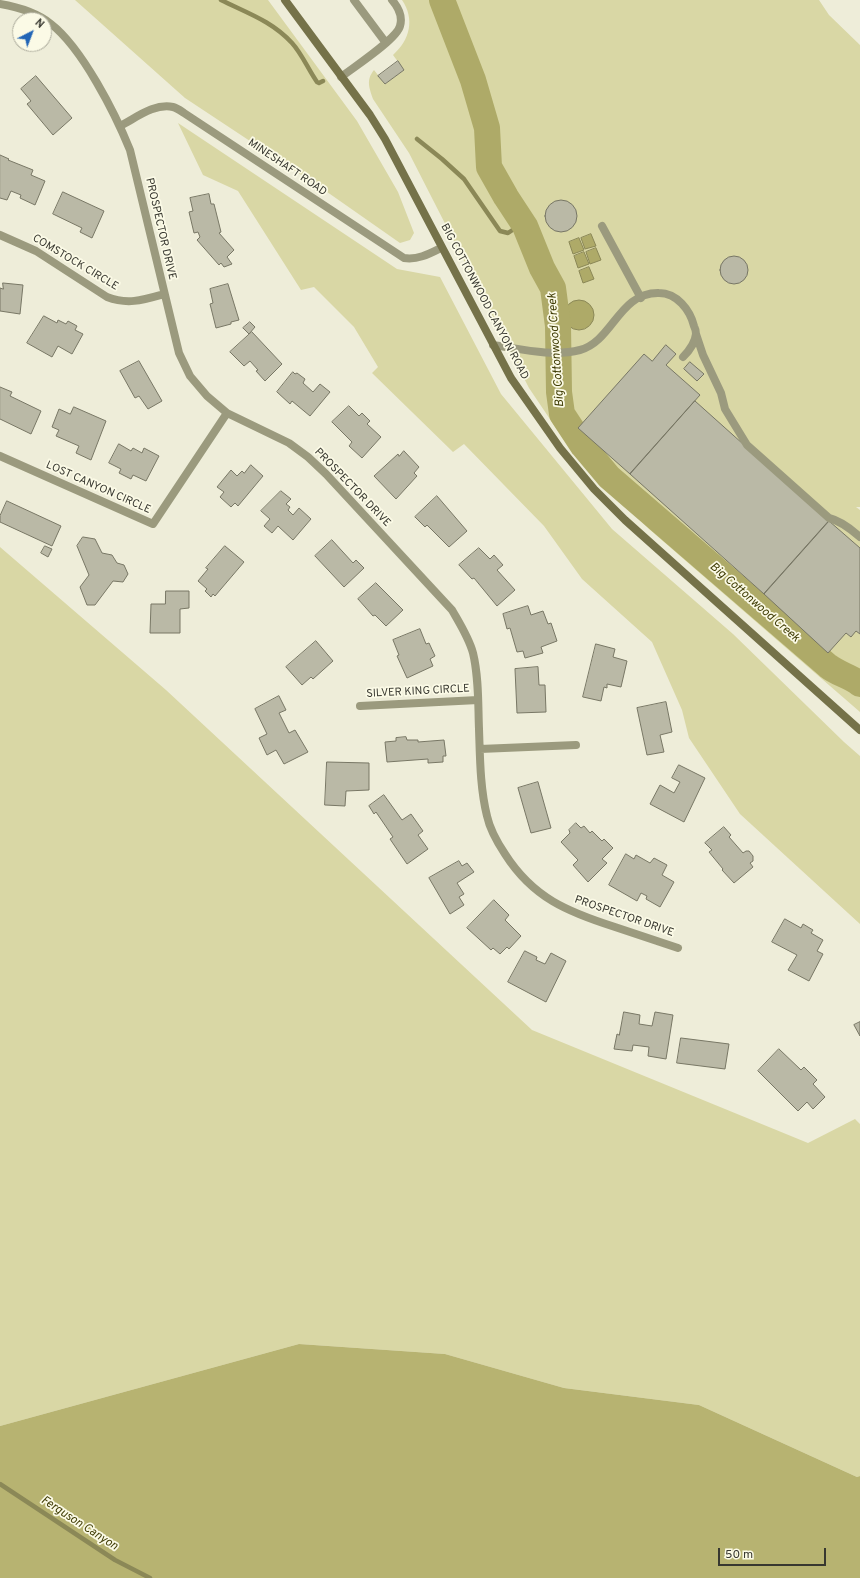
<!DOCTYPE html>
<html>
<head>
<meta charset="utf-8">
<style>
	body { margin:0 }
	#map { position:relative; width:860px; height:1578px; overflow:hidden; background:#eeedd9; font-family:Overpass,sans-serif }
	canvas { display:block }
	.north { position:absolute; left:12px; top:12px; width:40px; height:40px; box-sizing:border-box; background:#fbfae6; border:1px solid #adac9d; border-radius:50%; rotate:42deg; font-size:11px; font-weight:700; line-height:16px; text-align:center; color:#383830 }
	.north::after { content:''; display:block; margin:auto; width:14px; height:18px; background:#2265b6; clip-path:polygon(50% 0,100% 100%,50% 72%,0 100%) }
	.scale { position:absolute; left:718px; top:1548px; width:108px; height:18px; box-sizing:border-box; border:2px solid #383830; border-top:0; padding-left:5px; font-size:12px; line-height:14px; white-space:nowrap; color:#383830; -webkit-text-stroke:3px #fbfae6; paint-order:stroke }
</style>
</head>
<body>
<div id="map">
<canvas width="860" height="1578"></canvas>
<div class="north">N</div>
<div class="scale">50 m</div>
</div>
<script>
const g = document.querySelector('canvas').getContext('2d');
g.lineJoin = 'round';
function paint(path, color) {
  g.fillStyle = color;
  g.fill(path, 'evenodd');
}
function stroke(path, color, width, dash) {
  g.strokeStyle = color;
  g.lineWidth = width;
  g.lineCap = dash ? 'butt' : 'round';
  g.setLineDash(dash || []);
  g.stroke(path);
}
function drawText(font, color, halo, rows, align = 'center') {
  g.font = font + ' Overpass,sans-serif';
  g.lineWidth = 3.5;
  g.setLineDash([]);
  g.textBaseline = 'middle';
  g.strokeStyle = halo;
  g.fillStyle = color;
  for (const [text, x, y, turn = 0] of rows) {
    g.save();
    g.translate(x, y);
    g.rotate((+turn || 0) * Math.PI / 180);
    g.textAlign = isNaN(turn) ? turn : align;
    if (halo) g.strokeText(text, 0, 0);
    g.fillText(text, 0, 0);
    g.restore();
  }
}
const green = new Path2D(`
	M 75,0 L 268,0 L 357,121 L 398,192 L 414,233 L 410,240 L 400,243 L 330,194 L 185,98 Z
	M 402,0 L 819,0 L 829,15 L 860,45 L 860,507 L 856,507 L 860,510 L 860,712 L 649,529 L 564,440 L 529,388 L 409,153 L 373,99 C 369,87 366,80 374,70 L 385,84 L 404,70 L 393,55 C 410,40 415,19 402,0 ZM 574,301 L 579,301 L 593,321 C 589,327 585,330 578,330 L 564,317 L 567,307 Z
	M 178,123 L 397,269 L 440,277 L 501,394 L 612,529 L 733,634 L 844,742 L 860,756 L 860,924 L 740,814 L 689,738 L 682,710 L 652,642 L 582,579 L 544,526 L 464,444 L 453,452 L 372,373 L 378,367 L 354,327 L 314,287 L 301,290 L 238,191 L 203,175 Z
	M 0,547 L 166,690 L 532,1030 L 808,1143 L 855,1119 L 860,1124 L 860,1476 L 857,1477 L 699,1405 L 564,1388 L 445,1354 L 299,1344 L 0,1426 Z`);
const forest = new Path2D(`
	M 299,1344 L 445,1354 L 564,1388 L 699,1405 L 857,1477 L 860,1476 L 860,1578 L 0,1578 L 0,1426 Z`);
const water = new Path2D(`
	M 591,234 L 596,246 L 585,249 L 581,238 Z
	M 579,238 L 584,250 L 573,254 L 569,242 Z
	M 596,248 L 601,260 L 590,264 L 586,252 Z
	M 584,252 L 589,264 L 578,268 L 574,256 Z
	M 589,267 L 594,279 L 583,283 L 579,271 Z
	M564 315a15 15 0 1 1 30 0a15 15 0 1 1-30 0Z`);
const stream = new Path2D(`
	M 221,0 C 247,13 272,21 292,43 C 302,54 308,69 317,82 L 319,83 L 323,81
	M 417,139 L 442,159 L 464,179 L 500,231 L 508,233 L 523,223
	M 828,666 L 860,694
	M 854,680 L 860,681
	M 0,1484 L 115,1560 L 150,1578`);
const river = new Path2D(`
	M 442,0 L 473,80 L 487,128 L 489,167 L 506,197 L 525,226 L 542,268 L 553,288 L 558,326 L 559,392 L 562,414 L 583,446 L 609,477 L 828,666 C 838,674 850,676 860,684`);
const building = new Path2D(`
	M 398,61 L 404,70 L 385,84 L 378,76 Z
	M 36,76 L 72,118 L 53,135 L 27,104 L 31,101 L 21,89 Z
	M 0,155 L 9,159 L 8,160 L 33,170 L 31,175 L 45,181 L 35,205 L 20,198 L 21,195 L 11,191 L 7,200 L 0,198 Z
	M 63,192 L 104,211 L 92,238 L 80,232 L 82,228 L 53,214 Z
	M 209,194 L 211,204 L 214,204 L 221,232 L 219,233 L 234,250 L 227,257 L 232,264 L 224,267 L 221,263 L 219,265 L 197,240 L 200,237 L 198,232 L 194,233 L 189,212 L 193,211 L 190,198 Z
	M545 216a16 16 0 1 1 32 0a16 16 0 1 1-32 0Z
	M720 270a14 14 0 1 1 28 0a14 14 0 1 1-28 0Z
	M 3,283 L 23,285 L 20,314 L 0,311 L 0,288 L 3,289 Z
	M 228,284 L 239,320 L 231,322 L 231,324 L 216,328 L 210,304 L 213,303 L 210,289 Z
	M 44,316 L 57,323 L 58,320 L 66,324 L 68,321 L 77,326 L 75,330 L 83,334 L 72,354 L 58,346 L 52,357 L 27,343 Z
	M 250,322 L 255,327 L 249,334 L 243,328 Z
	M 252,332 L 282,364 L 265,381 L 256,371 L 258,370 L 250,361 L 244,366 L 230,352 Z
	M 666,345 L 676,354 L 666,365 L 700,395 L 630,474 L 578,428 L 644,354 L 652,361 Z
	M 139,361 L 162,401 L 148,409 L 139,396 L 135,398 L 120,371 Z
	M 690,362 L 704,374 L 697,381 L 684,369 Z
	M 293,372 L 295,374 L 297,373 L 305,379 L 303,383 L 313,392 L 320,384 L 330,392 L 310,416 L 292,401 L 290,404 L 277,392 Z
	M 0,387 L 12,392 L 10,396 L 41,411 L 31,434 L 0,419 Z
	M 695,401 L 829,521 L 764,594 L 630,474 Z
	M 349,406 L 359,416 L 362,413 L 370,421 L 367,424 L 381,437 L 362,458 L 349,446 L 352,442 L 332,422 Z
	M 74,407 L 106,421 L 91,460 L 76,453 L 79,446 L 56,436 L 59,430 L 52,427 L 59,409 L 70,414 Z
	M 119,444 L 131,451 L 133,448 L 142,453 L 144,448 L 159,456 L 146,481 L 133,475 L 131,479 L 119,473 L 121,469 L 109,463 Z
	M 404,451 L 419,467 L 414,473 L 417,476 L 396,499 L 374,476 L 398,454 L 399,456 Z
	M 251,465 L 263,476 L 238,506 L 235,503 L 231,507 L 220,497 L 224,492 L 217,487 L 231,470 L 237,476 L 242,471 L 244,473 Z
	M 281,491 L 291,499 L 286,504 L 290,507 L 288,510 L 293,515 L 299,508 L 311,519 L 293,540 L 278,526 L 272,533 L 264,526 L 270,519 L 261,511 Z
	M 437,496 L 467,531 L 449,547 L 427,525 L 425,527 L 415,517 Z
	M 7,501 L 61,526 L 52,546 L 0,522 L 0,516 Z
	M 829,521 L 860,548 L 860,634 L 856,631 L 851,637 L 846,633 L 828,653 L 764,594 Z
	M 83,537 L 95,539 L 102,553 L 112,555 L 117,563 L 124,565 L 128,574 L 123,582 L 113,581 L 95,605 L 87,605 L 80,587 L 89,575 L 77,546 Z
	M 332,540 L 353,563 L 356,560 L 364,568 L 344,587 L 315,556 Z
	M 45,546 L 52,549 L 48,557 L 41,553 Z
	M 225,546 L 244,562 L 215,596 L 213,594 L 211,597 L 205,591 L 207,589 L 198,581 L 208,569 L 206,568 Z
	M 479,548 L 490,559 L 494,555 L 503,565 L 497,570 L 515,590 L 497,606 L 474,578 L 472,579 L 459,565 Z
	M 376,583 L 403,610 L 386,626 L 375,615 L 373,616 L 358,599 Z
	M 166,591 L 189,591 L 189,608 L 180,609 L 180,633 L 150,633 L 151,604 L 165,604 Z
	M 528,606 L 531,615 L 543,611 L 548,624 L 551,623 L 557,641 L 541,647 L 543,653 L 525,658 L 523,651 L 517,652 L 510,628 L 507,629 L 503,614 Z
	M 420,629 L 426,644 L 429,643 L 435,656 L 430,659 L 433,666 L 407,678 L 397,656 L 399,655 L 393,640 Z
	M 316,641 L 333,661 L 313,679 L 311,677 L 302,685 L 286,667 Z
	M 596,644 L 615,649 L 613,657 L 627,661 L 621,687 L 607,684 L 607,688 L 604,687 L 601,701 L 583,697 Z
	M 538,667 L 539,685 L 545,685 L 546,712 L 517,713 L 515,669 Z
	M 279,696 L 286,710 L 279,713 L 289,733 L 295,730 L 308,752 L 284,764 L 276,750 L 267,755 L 259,738 L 267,734 L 255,709 Z
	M 666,702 L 672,732 L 660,735 L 664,752 L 647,755 L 637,708 Z
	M 406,737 L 407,740 L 418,740 L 418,742 L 444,740 L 446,756 L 443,756 L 443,762 L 428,763 L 428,759 L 387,762 L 385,742 L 396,741 L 396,738 Z
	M 327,762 L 369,763 L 369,790 L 346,791 L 345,806 L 325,805 Z
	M 679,765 L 705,778 L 684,822 L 650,804 L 660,785 L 674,793 L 680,782 L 672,778 Z
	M 538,782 L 551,828 L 531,833 L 518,788 Z
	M 384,795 L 402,820 L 411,814 L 423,831 L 418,835 L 428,849 L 407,864 L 390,839 L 393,837 L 376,812 L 374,814 L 369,806 Z
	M 576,823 L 581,828 L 584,826 L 590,833 L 592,831 L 602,841 L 604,839 L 613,848 L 602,859 L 607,863 L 588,882 L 573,865 L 578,860 L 561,842 L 570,833 L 569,830 Z
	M 724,827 L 731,835 L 729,837 L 743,853 L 746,851 L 749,851 L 753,856 L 753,861 L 750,863 L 753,867 L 734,883 L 722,870 L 723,869 L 709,852 L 712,850 L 705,843 Z
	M 626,854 L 634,859 L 636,855 L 650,863 L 654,858 L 667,865 L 662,875 L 674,882 L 660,907 L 646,899 L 647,896 L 641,893 L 637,901 L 609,885 Z
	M 459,861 L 462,866 L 467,863 L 474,872 L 457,883 L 464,894 L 459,897 L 464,905 L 450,914 L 429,878 Z
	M 494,900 L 509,915 L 505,920 L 521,936 L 509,949 L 507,947 L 500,954 L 493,948 L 491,950 L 467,928 Z
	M 785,919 L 801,928 L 803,924 L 813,930 L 811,933 L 823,940 L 817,951 L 823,954 L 809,981 L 788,970 L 797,955 L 772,942 Z
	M 525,951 L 537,957 L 536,960 L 545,964 L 551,953 L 566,961 L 546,1002 L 508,982 Z
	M 624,1012 L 640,1015 L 639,1024 L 652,1026 L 655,1012 L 673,1015 L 666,1059 L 648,1056 L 649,1047 L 633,1045 L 632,1051 L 614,1049 L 617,1034 L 619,1035 Z
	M 860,1022 L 860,1036 L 854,1025 Z
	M 681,1038 L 729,1044 L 725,1069 L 677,1063 Z
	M 779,1049 L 801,1070 L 804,1067 L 817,1080 L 813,1084 L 825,1097 L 813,1109 L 807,1102 L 798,1111 L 758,1071 Z`);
const lane = new Path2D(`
	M 354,0 L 386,43
	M 341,77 C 354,67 397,39 400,26 C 403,16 398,7 392,0
	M 602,226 L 641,298
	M 696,334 L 703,355 L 721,393 L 725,409 L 747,445 L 829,518 C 841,521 851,529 860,537
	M 493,345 C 521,349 552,357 580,350 C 613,341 619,292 659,293 C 677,293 690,310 694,326 C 695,328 696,332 696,334 C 695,344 689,351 683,357`);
const street = new Path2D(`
	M 0,4 C 18,7 36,12 51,24 C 82,48 115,113 130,150 L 179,353 L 190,376 L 207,396 L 227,413 L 289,443 L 308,457 L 326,474 L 452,610 C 460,624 469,638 473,653 C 479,678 478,704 479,729 C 480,757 480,788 487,816 C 490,830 497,842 505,854 C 533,898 568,912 615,927 C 636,934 657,941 678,948
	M 120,126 C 136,118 154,103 173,107 C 177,108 181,111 184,113 L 404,258 C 418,260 429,254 441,248
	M 0,235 L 36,251 L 107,297 C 128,305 143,300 164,294
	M 0,456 L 153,524 L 227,413
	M 360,706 L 478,700
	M 480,749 L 576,745`);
const secondary = new Path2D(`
	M 285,0 L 370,115 L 385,139 L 511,378 L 560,448 L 594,489 L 625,520 L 860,730`);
const streetNames = [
	["MINESHAFT ROAD",287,168,34],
	["PROSPECTOR DRIVE",160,229,77],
	["COMSTOCK CIRCLE",75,263,31],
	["BIG COTTONWOOD CANYON ROAD",484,302,62],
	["LOST CANYON CIRCLE",98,488,24],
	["PROSPECTOR DRIVE",352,488,46],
	["SILVER KING CIRCLE",418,692,-3],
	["PROSPECTOR DRIVE",624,917,19]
];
const waterNames = [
	["Big Cottonwood Creek",557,350,-94],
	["Big Cottonwood Creek",754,603,41],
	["Ferguson Canyon",79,1524,33]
];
paint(green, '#d9d7a5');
paint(forest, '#b7b371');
paint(water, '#aeaa68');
stroke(water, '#8b8857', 1);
stroke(stream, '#8b8857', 4.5);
stroke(river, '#aeaa68', 26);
paint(building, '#bab9a6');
stroke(building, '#787765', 1);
stroke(lane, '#9b9a7e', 8);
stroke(street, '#9b9a7e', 8);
stroke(secondary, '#757249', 8);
drawText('11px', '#383830', '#fbfae6', streetNames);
drawText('italic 12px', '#403d06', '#fbfae6', waterNames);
</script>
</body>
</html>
